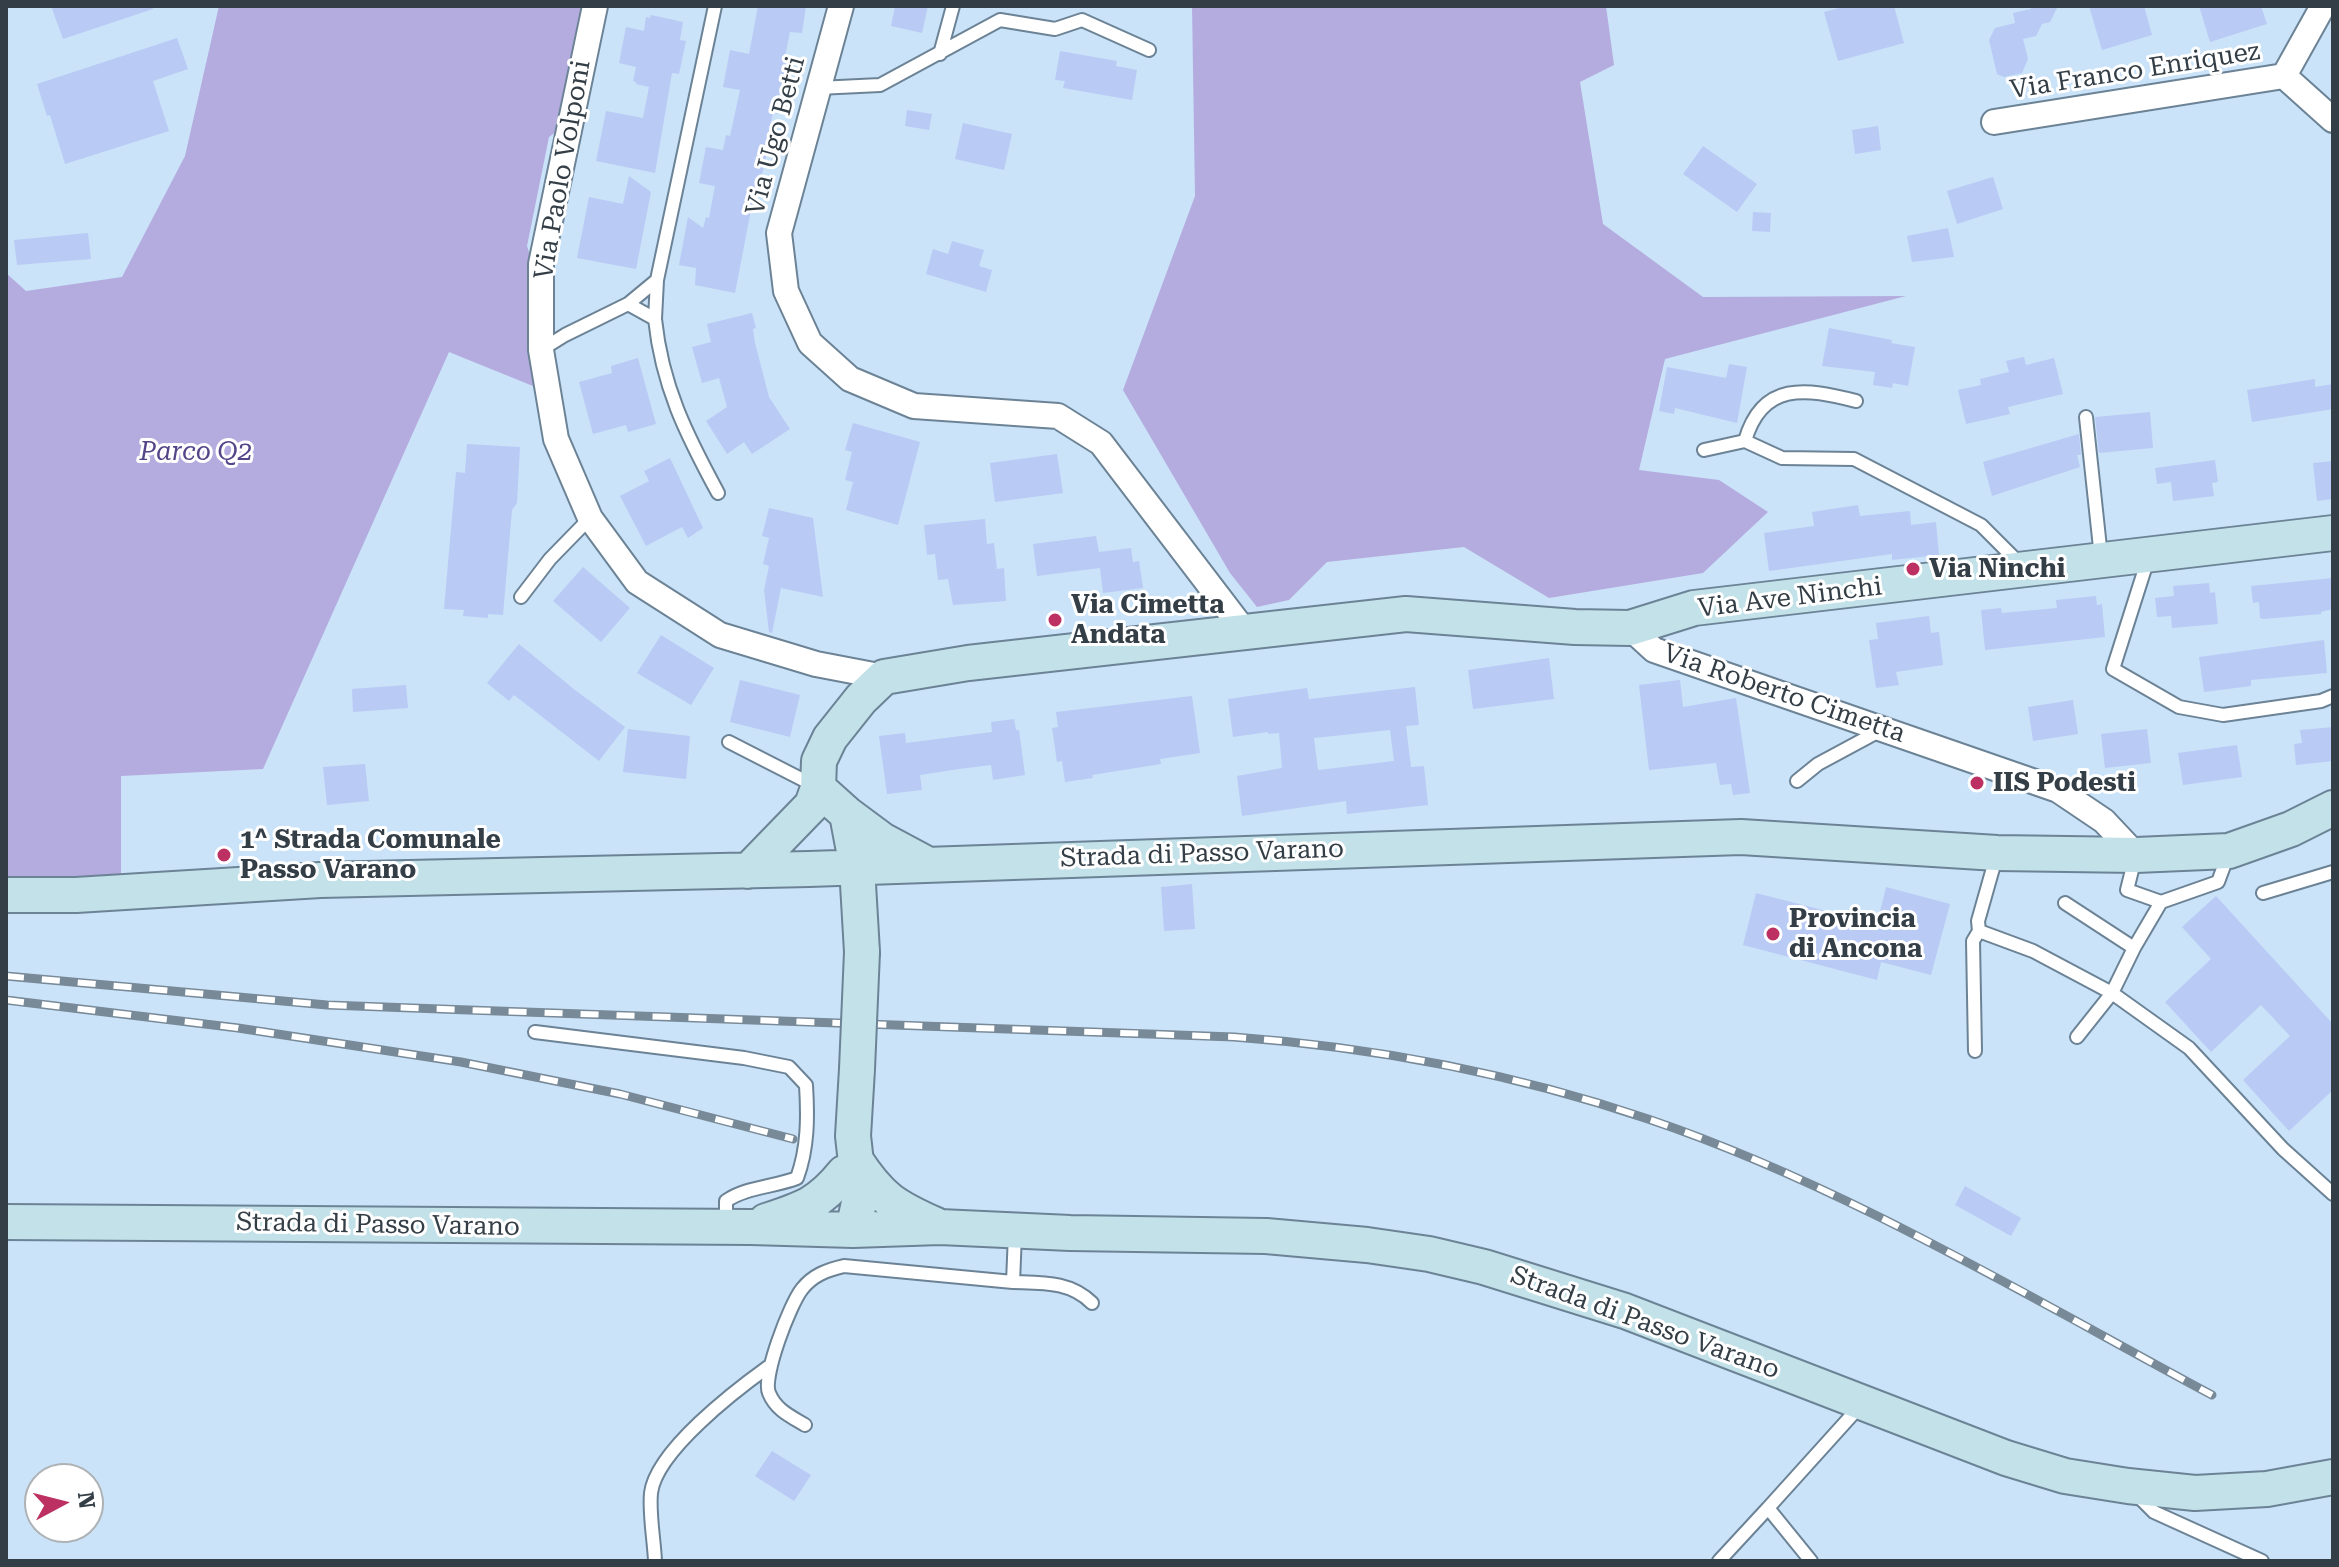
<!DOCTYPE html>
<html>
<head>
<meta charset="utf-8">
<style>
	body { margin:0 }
	#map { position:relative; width:2339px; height:1567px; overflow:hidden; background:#cae3f9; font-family:"Roboto Serif",serif }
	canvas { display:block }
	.frame { position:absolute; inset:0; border:8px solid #343e46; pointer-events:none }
	.north { position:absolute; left:24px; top:1463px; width:80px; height:80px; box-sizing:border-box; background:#fff; border:2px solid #aeb2b5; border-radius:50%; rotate:83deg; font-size:22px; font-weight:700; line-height:32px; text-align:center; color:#343e46 }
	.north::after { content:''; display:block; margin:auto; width:28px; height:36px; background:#bd3062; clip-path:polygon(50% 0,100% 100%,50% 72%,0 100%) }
</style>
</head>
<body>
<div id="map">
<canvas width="2339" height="1567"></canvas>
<div class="frame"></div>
<div class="north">N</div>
</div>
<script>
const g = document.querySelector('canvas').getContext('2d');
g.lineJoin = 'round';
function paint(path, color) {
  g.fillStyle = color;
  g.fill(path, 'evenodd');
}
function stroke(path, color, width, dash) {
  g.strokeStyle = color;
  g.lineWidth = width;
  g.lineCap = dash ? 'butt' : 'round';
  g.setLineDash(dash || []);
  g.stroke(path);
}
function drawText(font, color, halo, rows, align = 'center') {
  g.font = font + ' "Roboto Serif",serif';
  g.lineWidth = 6;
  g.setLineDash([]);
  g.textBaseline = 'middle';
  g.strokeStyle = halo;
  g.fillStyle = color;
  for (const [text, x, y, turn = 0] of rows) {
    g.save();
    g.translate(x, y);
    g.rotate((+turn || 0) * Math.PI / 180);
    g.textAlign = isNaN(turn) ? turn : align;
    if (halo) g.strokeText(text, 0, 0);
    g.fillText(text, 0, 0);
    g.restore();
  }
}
const green = new Path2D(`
	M 219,6 L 584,6 L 557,131 L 549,137 L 527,246 L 537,275 L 533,386 L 449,352 L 263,769 L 121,776 L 121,877 L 6,877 L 6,273 L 26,291 L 122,277 L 185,156 Z
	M 1192,6 L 1606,6 L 1614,65 L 1580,82 L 1603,224 L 1703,297 L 1906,296 L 1665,359 L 1639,470 L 1719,480 L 1768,512 L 1703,573 L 1549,598 L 1464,547 L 1327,562 L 1289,600 L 1257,607 L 1230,573 L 1123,390 L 1195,196 Z`);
const building = new Path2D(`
	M 51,6 L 152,6 L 153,9 L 63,39 Z
	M 758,6 L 806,6 L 802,33 L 790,32 L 784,62 L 789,64 L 778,114 L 773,113 L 766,143 L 769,143 L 754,210 L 751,210 L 735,293 L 695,285 L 696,268 L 679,265 L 688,217 L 703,228 L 706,217 L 709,218 L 715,186 L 699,183 L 706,147 L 723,150 L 726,135 L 730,136 L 740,90 L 723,87 L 730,50 L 749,54 Z
	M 895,6 L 928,6 L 922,33 L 891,26 Z
	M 1847,6 L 1894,6 L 1904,43 L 1838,61 L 1824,12 Z
	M 2030,6 L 2058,6 L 2050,22 L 2042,24 L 2036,36 L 2023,39 L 2028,59 L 2022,73 L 2004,77 L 1997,74 L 1989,40 L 1995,28 L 2015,23 L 2013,13 L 2031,9 Z
	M 2089,6 L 2144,6 L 2152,35 L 2102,50 Z
	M 2199,6 L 2261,6 L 2267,24 L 2210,42 Z
	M 651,15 L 683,22 L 680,40 L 686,41 L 679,74 L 672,73 L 655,173 L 596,161 L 606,111 L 643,118 L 649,87 L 636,84 L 636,82 L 633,81 L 636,67 L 619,63 L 626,27 L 644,31 L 646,17 L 650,18 Z
	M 177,38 L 188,69 L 153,81 L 169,131 L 65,164 L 50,115 L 47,116 L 37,84 Z
	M 1060,51 L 1117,61 L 1116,66 L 1137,70 L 1132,100 L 1063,88 L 1065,81 L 1055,80 Z
	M 907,110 L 932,114 L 929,130 L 905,126 Z
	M 963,123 L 1012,134 L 1004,170 L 955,159 Z
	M 1878,126 L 1881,150 L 1855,154 L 1852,130 Z
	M 1703,146 L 1757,184 L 1737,212 L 1683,174 Z
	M 629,176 L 651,192 L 636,269 L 577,258 L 589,197 L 623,204 Z
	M 1993,177 L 2003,209 L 1957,224 L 1947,191 Z
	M 1753,212 L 1771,213 L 1770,232 L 1752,231 Z
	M 1948,228 L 1954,257 L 1912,262 L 1907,236 Z
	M 88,233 L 91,259 L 17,265 L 14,240 Z
	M 952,241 L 984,250 L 979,266 L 992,270 L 986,292 L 926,274 L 933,249 L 948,254 Z
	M 752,313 L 756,328 L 753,329 L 755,343 L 769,397 L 790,429 L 752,454 L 744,442 L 727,454 L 706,421 L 727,407 L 719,378 L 702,383 L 692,347 L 711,342 L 707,324 Z
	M 1829,328 L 1892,340 L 1891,343 L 1915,347 L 1908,386 L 1893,383 L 1892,388 L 1873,385 L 1875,372 L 1822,366 Z
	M 2024,357 L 2026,365 L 2054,358 L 2063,394 L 2008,407 L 2010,414 L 1966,424 L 1958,390 L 1981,385 L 1980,379 L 2009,372 L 2006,361 Z
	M 638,358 L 656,424 L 628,432 L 626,425 L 593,434 L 579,382 L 612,373 L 611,366 Z
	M 1729,364 L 1747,367 L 1737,423 L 1675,408 L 1674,414 L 1659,411 L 1667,367 L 1726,378 Z
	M 2315,379 L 2315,387 L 2333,384 L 2333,409 L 2252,422 L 2247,390 Z
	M 2150,412 L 2153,448 L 2099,453 L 2095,417 Z
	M 853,423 L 920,442 L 898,525 L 846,510 L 853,482 L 845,480 L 852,452 L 845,450 Z
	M 2079,434 L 2081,455 L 2077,455 L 2080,467 L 1992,496 L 1983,462 Z
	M 467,444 L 520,447 L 517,503 L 512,510 L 503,615 L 488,614 L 488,618 L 463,616 L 464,610 L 444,609 L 456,472 L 465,473 Z
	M 1057,454 L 1063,493 L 995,502 L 990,463 Z
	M 670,458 L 703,528 L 688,538 L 682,527 L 646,546 L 620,496 L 649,481 L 644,471 Z
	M 2215,460 L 2218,482 L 2212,483 L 2214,496 L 2173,501 L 2171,482 L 2157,484 L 2155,468 Z
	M 2333,461 L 2333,499 L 2317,501 L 2313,463 Z
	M 1858,505 L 1860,516 L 1910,511 L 1911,525 L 1936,522 L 1939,555 L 1892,560 L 1892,554 L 1769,571 L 1764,533 L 1814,526 L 1812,512 Z
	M 769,508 L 813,518 L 823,597 L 781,588 L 772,633 L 769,632 L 764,590 L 769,566 L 763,564 L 769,538 L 762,536 Z
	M 985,519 L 987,544 L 994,543 L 997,569 L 1004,568 L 1006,601 L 953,605 L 948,579 L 938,580 L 935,554 L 927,555 L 924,525 Z
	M 1096,536 L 1099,552 L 1131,548 L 1133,562 L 1139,561 L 1143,588 L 1103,593 L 1100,568 L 1037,576 L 1033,544 Z
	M 583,567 L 630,608 L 601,642 L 553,601 Z
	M 2333,578 L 2333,609 L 2321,612 L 2321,614 L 2264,619 L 2260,618 L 2259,602 L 2253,603 L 2251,586 Z
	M 2209,583 L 2210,593 L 2215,592 L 2218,624 L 2172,628 L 2171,616 L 2157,617 L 2155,598 L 2174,596 L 2173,586 Z
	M 2096,596 L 2097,605 L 2102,604 L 2105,637 L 1985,650 L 1981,610 L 2001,608 L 2002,613 L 2057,608 L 2056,600 Z
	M 1929,616 L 1931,633 L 1939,632 L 1943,665 L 1896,672 L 1899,685 L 1876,688 L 1869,640 L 1878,639 L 1876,623 Z
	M 661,635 L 714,668 L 691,705 L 637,673 Z
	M 2324,640 L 2327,673 L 2251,680 L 2251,686 L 2204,692 L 2199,657 Z
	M 519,644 L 575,690 L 625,727 L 599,761 L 514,695 L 509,701 L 487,683 Z
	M 1549,658 L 1554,699 L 1473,709 L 1468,670 Z
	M 740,680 L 800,695 L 790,737 L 730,722 Z
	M 1680,680 L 1683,707 L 1736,698 L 1750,793 L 1733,795 L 1731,784 L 1720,785 L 1716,763 L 1649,770 L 1639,685 Z
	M 406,685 L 408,708 L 353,712 L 352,689 Z
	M 1415,687 L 1419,725 L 1406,726 L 1411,767 L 1424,766 L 1428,805 L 1347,814 L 1346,801 L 1242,816 L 1237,776 L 1282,768 L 1279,733 L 1268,734 L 1268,732 L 1233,737 L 1228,699 L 1307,688 L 1309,699 ZM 1390,730 L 1394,761 L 1318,770 L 1314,738 Z
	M 1192,696 L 1200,753 L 1160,759 L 1161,764 L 1092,775 L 1093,778 L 1065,782 L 1062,761 L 1057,762 L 1052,728 L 1058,727 L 1056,712 Z
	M 2073,700 L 2078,734 L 2033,741 L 2028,707 Z
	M 1014,719 L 1016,730 L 1019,730 L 1025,775 L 993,780 L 991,765 L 959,769 L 920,775 L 922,790 L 887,794 L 879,736 L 905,733 L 906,743 L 992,732 L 991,722 Z
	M 2333,727 L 2333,761 L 2296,765 L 2294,744 L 2302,743 L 2300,730 Z
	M 628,729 L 690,736 L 686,779 L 623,772 Z
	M 2147,729 L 2151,763 L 2105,768 L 2101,734 Z
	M 2237,745 L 2242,777 L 2183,785 L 2178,753 Z
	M 365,764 L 369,801 L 327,805 L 323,767 Z
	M 1192,884 L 1195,929 L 1164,931 L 1161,887 Z
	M 1886,887 L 1950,904 L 1931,975 L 1881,962 L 1877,980 L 1743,945 L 1756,893 L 1877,924 Z
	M 2216,896 L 2333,1024 L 2333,1090 L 2289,1131 L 2243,1080 L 2290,1036 L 2261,1005 L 2211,1052 L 2165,1002 L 2211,959 L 2182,927 Z
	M 1965,1186 L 2021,1218 L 2011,1236 L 1955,1205 Z
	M 772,1451 L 811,1475 L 794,1501 L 755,1476 Z`);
const lane = new Path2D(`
	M 940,54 L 953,6
	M 818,88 L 880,85 L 1000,20 L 1055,29 L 1082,20 L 1149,50
	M 628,304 L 657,280 L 715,6
	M 655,319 L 657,280
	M 541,350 L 565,335 L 628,304 L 655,319 C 662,386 686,434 718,493
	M 2086,417 L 2101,557
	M 1745,441 C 1762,381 1806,388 1856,401
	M 1704,450 L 1745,441 L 1782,458 L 1854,459 L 1981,525 L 2021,565
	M 2148,559 L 2113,669 L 2179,707 L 2223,715 L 2321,701 L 2333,696
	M 521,597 L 550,559 L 590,518
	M 729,742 L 815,786
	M 1797,781 L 1818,764 L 1883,729
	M 2135,858 L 2127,890 L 2161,902 L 2218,882 L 2228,855
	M 2263,893 L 2333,872
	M 2065,903 L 2134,948
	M 1979,931 L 2033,951 L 2112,993 L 2189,1048 L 2283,1149 L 2333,1194
	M 535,1032 L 744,1058 L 789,1067 L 806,1085 C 808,1117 808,1148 797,1178 C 774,1187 746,1187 726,1201 L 726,1226
	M 2077,1037 L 2112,993 L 2134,948 L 2161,902
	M 1975,1051 L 1973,941 L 1979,931 L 1978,921 L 1997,854
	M 1013,1282 C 1042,1283 1070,1281 1092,1303
	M 805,1425 C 790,1416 776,1410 769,1393 C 762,1377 790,1304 802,1289 C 813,1275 827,1270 844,1266 L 1013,1282 L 1015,1234
	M 2136,1494 L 2154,1512 L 2262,1561
	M 655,1561 C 654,1539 649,1514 651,1493 C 656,1451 736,1390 768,1367
	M 1719,1561 L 1768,1508
	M 1811,1561 L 1768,1508 L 1861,1405`);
const street = new Path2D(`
	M 595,6 L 541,264 L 541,350 L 556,439 L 590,518 L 637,582 L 720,635 L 816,664 L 884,677
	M 841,6 L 779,233 L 786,291 L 810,343 L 850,379 L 914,406 L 1058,416 L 1101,443 L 1246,633
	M 2323,6 L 2284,76 L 2333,120
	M 1994,122 L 2284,76
	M 1630,628 L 1654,650 L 2058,790 L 2104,821 L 2136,855`);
const secondary = new Path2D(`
	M 818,788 L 847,814 L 857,867 L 862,952
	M 847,814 L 882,840 L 925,863
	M 748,871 L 812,805 L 818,788 L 819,761 L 830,738 L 861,699 L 884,677 L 968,663 L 1406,614 L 1575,627 L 1630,628 L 1694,608 L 2333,533
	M 6,895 L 76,895 L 320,880 L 809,869 L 1741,837 L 1997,853 L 2136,855 L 2229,851 L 2291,829 L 2333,808
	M 855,1159 C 880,1198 895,1207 936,1225
	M 766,1221 C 803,1209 819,1204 844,1173
	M 6,1222 L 751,1227 L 853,1230 L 940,1227 L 1070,1233 L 1266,1236 L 1367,1245 L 1429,1254 L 1484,1267 L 1625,1311 L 2006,1458 L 2065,1476 L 2128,1486 L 2195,1493 L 2267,1489 L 2333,1477
	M 853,1230 L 860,1198 L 853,1136 L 857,1069`);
const rail = new Path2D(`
	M 6,976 L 327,1005 L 1234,1037 C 1375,1047 1515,1074 1648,1119 C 1842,1184 2032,1299 2212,1395
	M 6,1000 L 238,1028 L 461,1062 L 620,1094 L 793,1139`);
const secondaryBridge = new Path2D(`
	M 857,1069 L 862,952`);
const markers = [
	[1913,569,8,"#bd3062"],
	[1055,620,8,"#bd3062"],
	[1977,783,8,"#bd3062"],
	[224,855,8,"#bd3062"],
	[1773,934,8,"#bd3062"]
];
const streetNames = [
	["Via Franco Enriquez",2135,71,-9],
	["Via Ugo Betti",776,136,-75],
	["Via Paolo Volponi",563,170,-80],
	["Via Ave Ninchi",1790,598,-7],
	["Via Roberto Cimetta",1784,694,19],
	["Strada di Passo Varano",1202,854,-2],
	["Strada di Passo Varano",378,1225,1],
	["Strada di Passo Varano",1645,1323,20]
];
const parkNames = [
	["Parco Q2",196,452]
];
const poiNames = [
	["Via Ninchi",1929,569],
	["Via Cimetta",1071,605],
	["Andata",1071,635],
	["IIS Podesti",1993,783],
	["1^ Strada Comunale",240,840],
	["Passo Varano",240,870],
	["Provincia",1789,919],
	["di Ancona",1789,949]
];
paint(green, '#b4acdf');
paint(building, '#b9caf5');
stroke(lane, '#6c8396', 16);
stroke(street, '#6c8396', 28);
stroke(secondary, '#6c8396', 38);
stroke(lane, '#fff', 12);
stroke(street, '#fff', 24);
stroke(secondary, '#c3e1e8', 34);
stroke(rail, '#788997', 9);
stroke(rail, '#fff', 6, [18]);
stroke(secondaryBridge, '#6c8396', 38, []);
stroke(secondaryBridge, '#c3e1e8', 34);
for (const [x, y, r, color] of markers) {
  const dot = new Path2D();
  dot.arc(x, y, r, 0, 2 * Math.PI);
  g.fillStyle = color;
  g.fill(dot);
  stroke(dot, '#fff', 3);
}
drawText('26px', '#343e46', '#fff', streetNames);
drawText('italic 26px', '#544589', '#fff', parkNames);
drawText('bold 26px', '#343e46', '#fff', poiNames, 'left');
</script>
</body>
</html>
